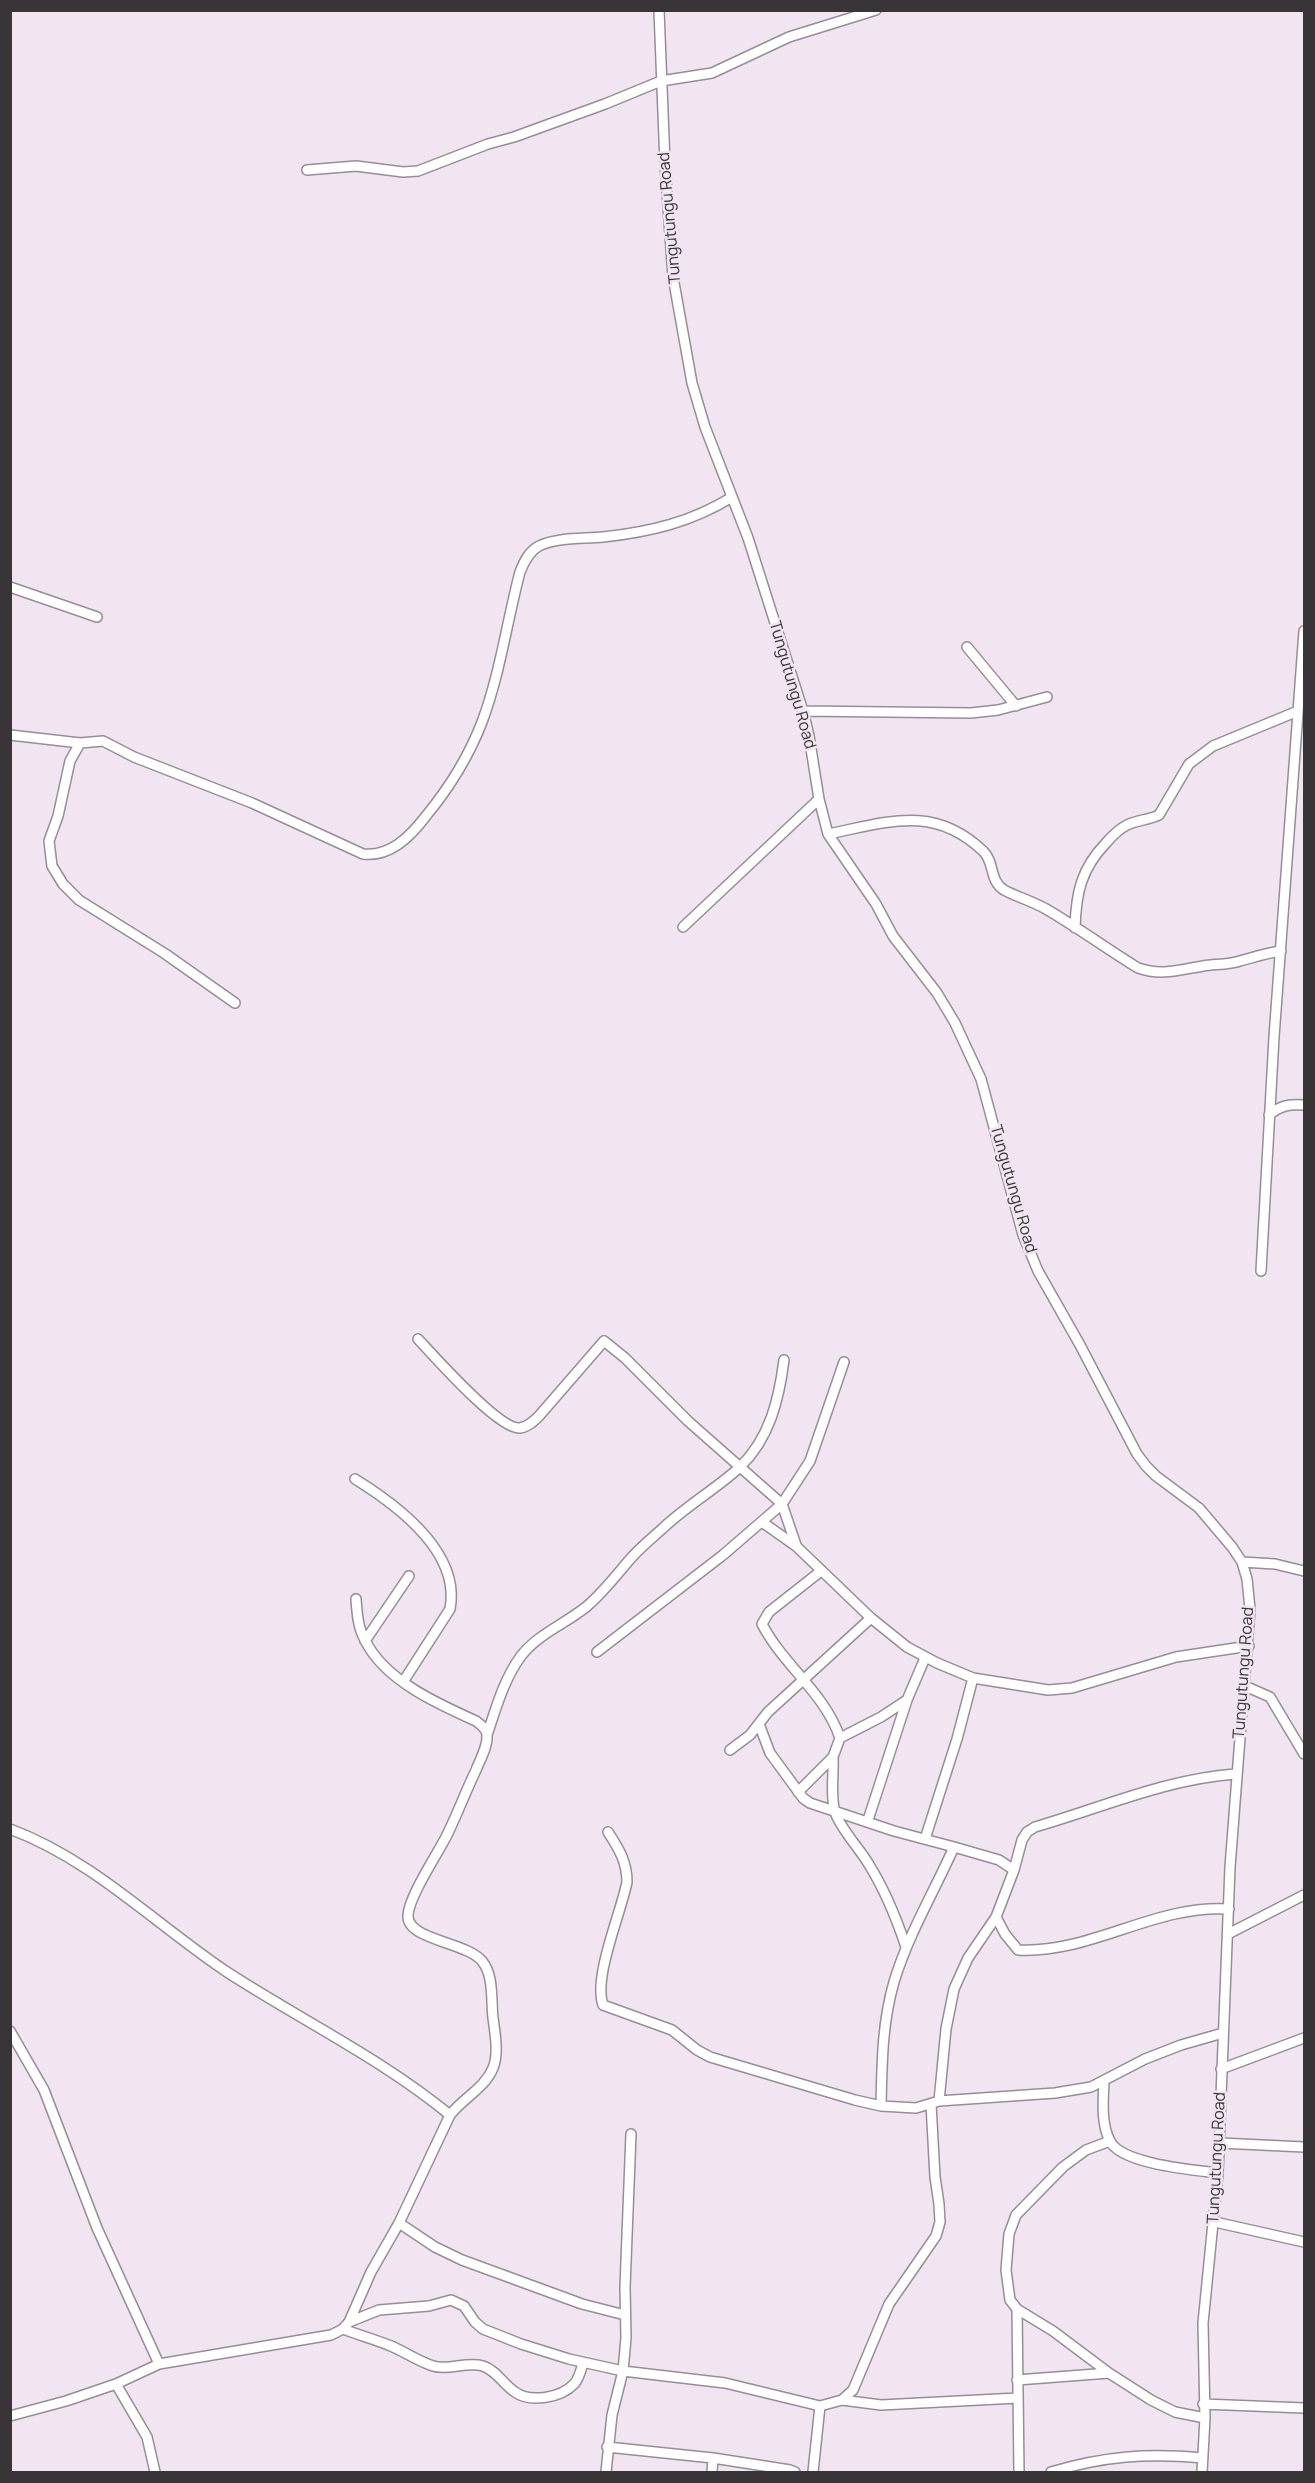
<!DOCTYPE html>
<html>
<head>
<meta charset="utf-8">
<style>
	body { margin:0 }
	#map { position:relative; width:1315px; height:2483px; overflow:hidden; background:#f0e5f0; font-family:Manrope,sans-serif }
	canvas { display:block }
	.frame { position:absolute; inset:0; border:12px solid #383438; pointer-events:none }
</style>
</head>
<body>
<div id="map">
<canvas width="1315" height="2483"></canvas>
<div class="frame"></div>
</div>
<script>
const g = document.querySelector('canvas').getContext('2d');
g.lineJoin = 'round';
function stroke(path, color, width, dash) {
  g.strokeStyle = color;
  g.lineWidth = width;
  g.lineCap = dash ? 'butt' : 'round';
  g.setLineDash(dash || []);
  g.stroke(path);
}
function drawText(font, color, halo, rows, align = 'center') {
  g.font = font + ' Manrope,sans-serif';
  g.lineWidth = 5;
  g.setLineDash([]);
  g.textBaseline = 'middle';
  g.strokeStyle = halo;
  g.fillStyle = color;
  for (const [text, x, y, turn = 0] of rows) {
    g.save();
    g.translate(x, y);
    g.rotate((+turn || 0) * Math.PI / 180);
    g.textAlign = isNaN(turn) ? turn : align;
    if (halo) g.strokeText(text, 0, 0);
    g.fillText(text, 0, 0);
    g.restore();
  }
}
const minor = new Path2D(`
	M 659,10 L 665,164 L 673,277 L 692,383 L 705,427 L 748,538 L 803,711 L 809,736 L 819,799 L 828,834 L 876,904 L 893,936 L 937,993 L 955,1023 L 981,1079 L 1023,1235 L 1038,1271 L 1080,1345 L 1137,1454 L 1146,1466 L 1156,1476 L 1199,1508 L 1232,1547 L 1242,1562 L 1247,1579 L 1250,1609 L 1230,1867 L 1218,2173 L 1203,2323 L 1205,2418 L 1202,2472
	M 307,170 L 356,166 L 403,172 L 418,171 L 488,144 L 514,137 L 605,104 L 661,81 L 712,73 L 789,37 L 876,10
	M 10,587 L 97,617
	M 967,647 L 1016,706
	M 803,711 L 971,713 L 998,710 L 1047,697
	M 10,735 L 80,743
	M 828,834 C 888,822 934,804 983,851 C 995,862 989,881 1004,890 C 1017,897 1032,901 1046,909 C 1077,927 1107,949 1138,968 C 1161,976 1179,970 1203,966 C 1215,964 1228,965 1240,961 C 1255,957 1266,953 1281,951
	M 683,927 L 819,799
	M 1075,928 C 1076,893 1081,869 1106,843 C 1112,836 1119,829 1127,825 C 1137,820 1149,820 1159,815 L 1189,764 L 1213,746 L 1298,711
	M 235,1003 L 164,953 L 79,900 L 63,884 L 52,866 L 49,841 L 58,816 L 70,761 L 80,743 L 103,741 L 134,757 L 252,803 L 363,854 C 390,857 410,837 426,816 C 449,788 469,756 482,722 C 500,674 507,621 520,572 C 524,562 529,551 539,546 C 557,537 584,539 603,537 C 650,532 692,522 732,497
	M 1269,1115 C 1281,1105 1290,1104 1304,1105
	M 1261,1271 L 1274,1037 L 1304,631
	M 418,1339 C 434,1356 499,1430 520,1428 C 528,1427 534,1421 539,1416 L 604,1341 L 625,1358 L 688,1421 L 782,1504 L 796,1545
	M 355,1479 C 397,1505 461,1552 450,1609 L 403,1682
	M 762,1522 L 796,1546 L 871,1618 L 907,1647 L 937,1663 L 973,1678 L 1048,1690 L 1072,1688 L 1176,1657 L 1249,1646
	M 1242,1562 L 1275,1564 L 1304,1571
	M 365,1641 L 409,1576
	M 597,1652 L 723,1555 L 782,1504 L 810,1461 L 844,1362
	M 1245,1686 L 1270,1697 L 1304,1754
	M 759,1724 L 770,1753 L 803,1798 L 810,1803 L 894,1831 L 954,1847 C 934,1892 908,1935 894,1982 C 882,2023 882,2064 881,2106
	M 487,1735 C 496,1708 504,1679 521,1656 C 538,1634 565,1624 586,1607 C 604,1592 617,1574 632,1557 C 641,1547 652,1538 662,1529 C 686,1506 716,1489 740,1467 C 770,1438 779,1399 784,1360
	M 840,1738 L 881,1717 L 907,1700
	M 730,1750 L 750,1735 L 768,1712 L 871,1618
	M 833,1757 C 834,1774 830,1796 835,1812 C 840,1828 859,1848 868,1863 C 885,1890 896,1917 906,1947
	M 798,1792 L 833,1757 L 840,1738 C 825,1693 783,1665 762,1624 L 769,1612 L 821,1571
	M 868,1820 L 907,1700 L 925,1658
	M 10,1829 C 93,1860 155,1924 227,1972 C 301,2020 382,2059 450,2115
	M 608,1832 C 619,1849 627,1862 627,1882 C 621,1913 593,1977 603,2005 L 672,2030 L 697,2050 L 710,2057 L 855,2100 L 881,2106 L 916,2108 L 939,2101 L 1055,2093 L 1091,2087 L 1145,2059 L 1181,2045 L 1223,2033
	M 925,1839 L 957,1739 L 973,1678
	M 954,1847 L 999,1860 L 1014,1870
	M 996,1917 L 1005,1934 L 1018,1950 C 1091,1954 1155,1904 1229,1909
	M 1228,1934 L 1304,1895
	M 10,2031 L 44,2090 L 97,2228 L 159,2364
	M 1221,2069 L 1304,2038
	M 1104,2082 C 1103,2101 1101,2124 1110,2141 C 1121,2164 1194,2170 1218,2173
	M 939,2101 L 946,2029 L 954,1989 L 968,1958 L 996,1917 L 1014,1870 L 1022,1840 L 1027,1832 L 1035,1827 C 1101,1808 1166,1779 1235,1774
	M 1110,2141 L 1086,2150 L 1063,2167 L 1016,2215 L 1009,2234 L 1006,2270 L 1010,2300 L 1017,2309 L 1053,2331 L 1109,2373 L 1151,2400 L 1175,2412 L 1205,2418
	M 1220,2143 L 1304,2147
	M 1215,2222 L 1304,2242
	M 399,2223 L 435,2247 L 462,2260 L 582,2304 L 625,2315
	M 1017,2309 L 1019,2472
	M 349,2322 L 379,2310 L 429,2306 L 451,2300 L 464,2306 L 475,2322 L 483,2329 L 521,2344 L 569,2359 L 623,2371 L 725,2383 L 820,2406 L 813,2472
	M 343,2329 C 359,2335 376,2340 391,2346 C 405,2352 418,2361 433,2366 C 449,2371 466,2361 483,2366 C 497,2371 503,2384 515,2392 C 530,2403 561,2398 574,2384 C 579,2379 581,2370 583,2363
	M 1017,2380 L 1109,2373
	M 116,2384 L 147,2437 L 155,2472
	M 842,2400 L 881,2405 L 1018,2398
	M 1203,2404 L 1304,2408
	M 820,2406 L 842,2400 L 853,2390 L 889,2304 L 936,2236 L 940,2222 L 939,2204 L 935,2177 L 931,2104
	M 10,2416 L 66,2401 L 116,2384 L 159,2364 L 331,2335 L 343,2329 L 349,2322 L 371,2272 L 399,2223 L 450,2115 C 463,2098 485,2088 493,2068 C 499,2054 495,2033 493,2018 C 491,2001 494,1975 482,1961 C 467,1942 406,1940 408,1915 C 409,1896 439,1852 448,1833 C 458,1812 466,1791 476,1770 C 480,1760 488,1746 487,1735 C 487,1729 481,1725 476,1721 C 438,1704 384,1680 365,1640 C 358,1628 357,1613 356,1599
	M 607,2447 L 713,2458 L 790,2470 L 795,2472
	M 606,2472 L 612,2415 L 623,2371 L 626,2338 L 625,2287 L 631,2134
	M 712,2472 L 713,2458
	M 1051,2472 C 1104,2456 1147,2453 1203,2458`);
const streetNames = [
	["Tungutungu Road",670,218,-95],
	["Tungutungu Road",792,685,74],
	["Tungutungu Road",1013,1189,74],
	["Tungutungu Road",1244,1673,-86],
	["Tungutungu Road",1217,2158,-87]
];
stroke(minor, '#978d97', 12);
stroke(minor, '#fff', 9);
drawText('16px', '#383438', '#f0e5f0', streetNames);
</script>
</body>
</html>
